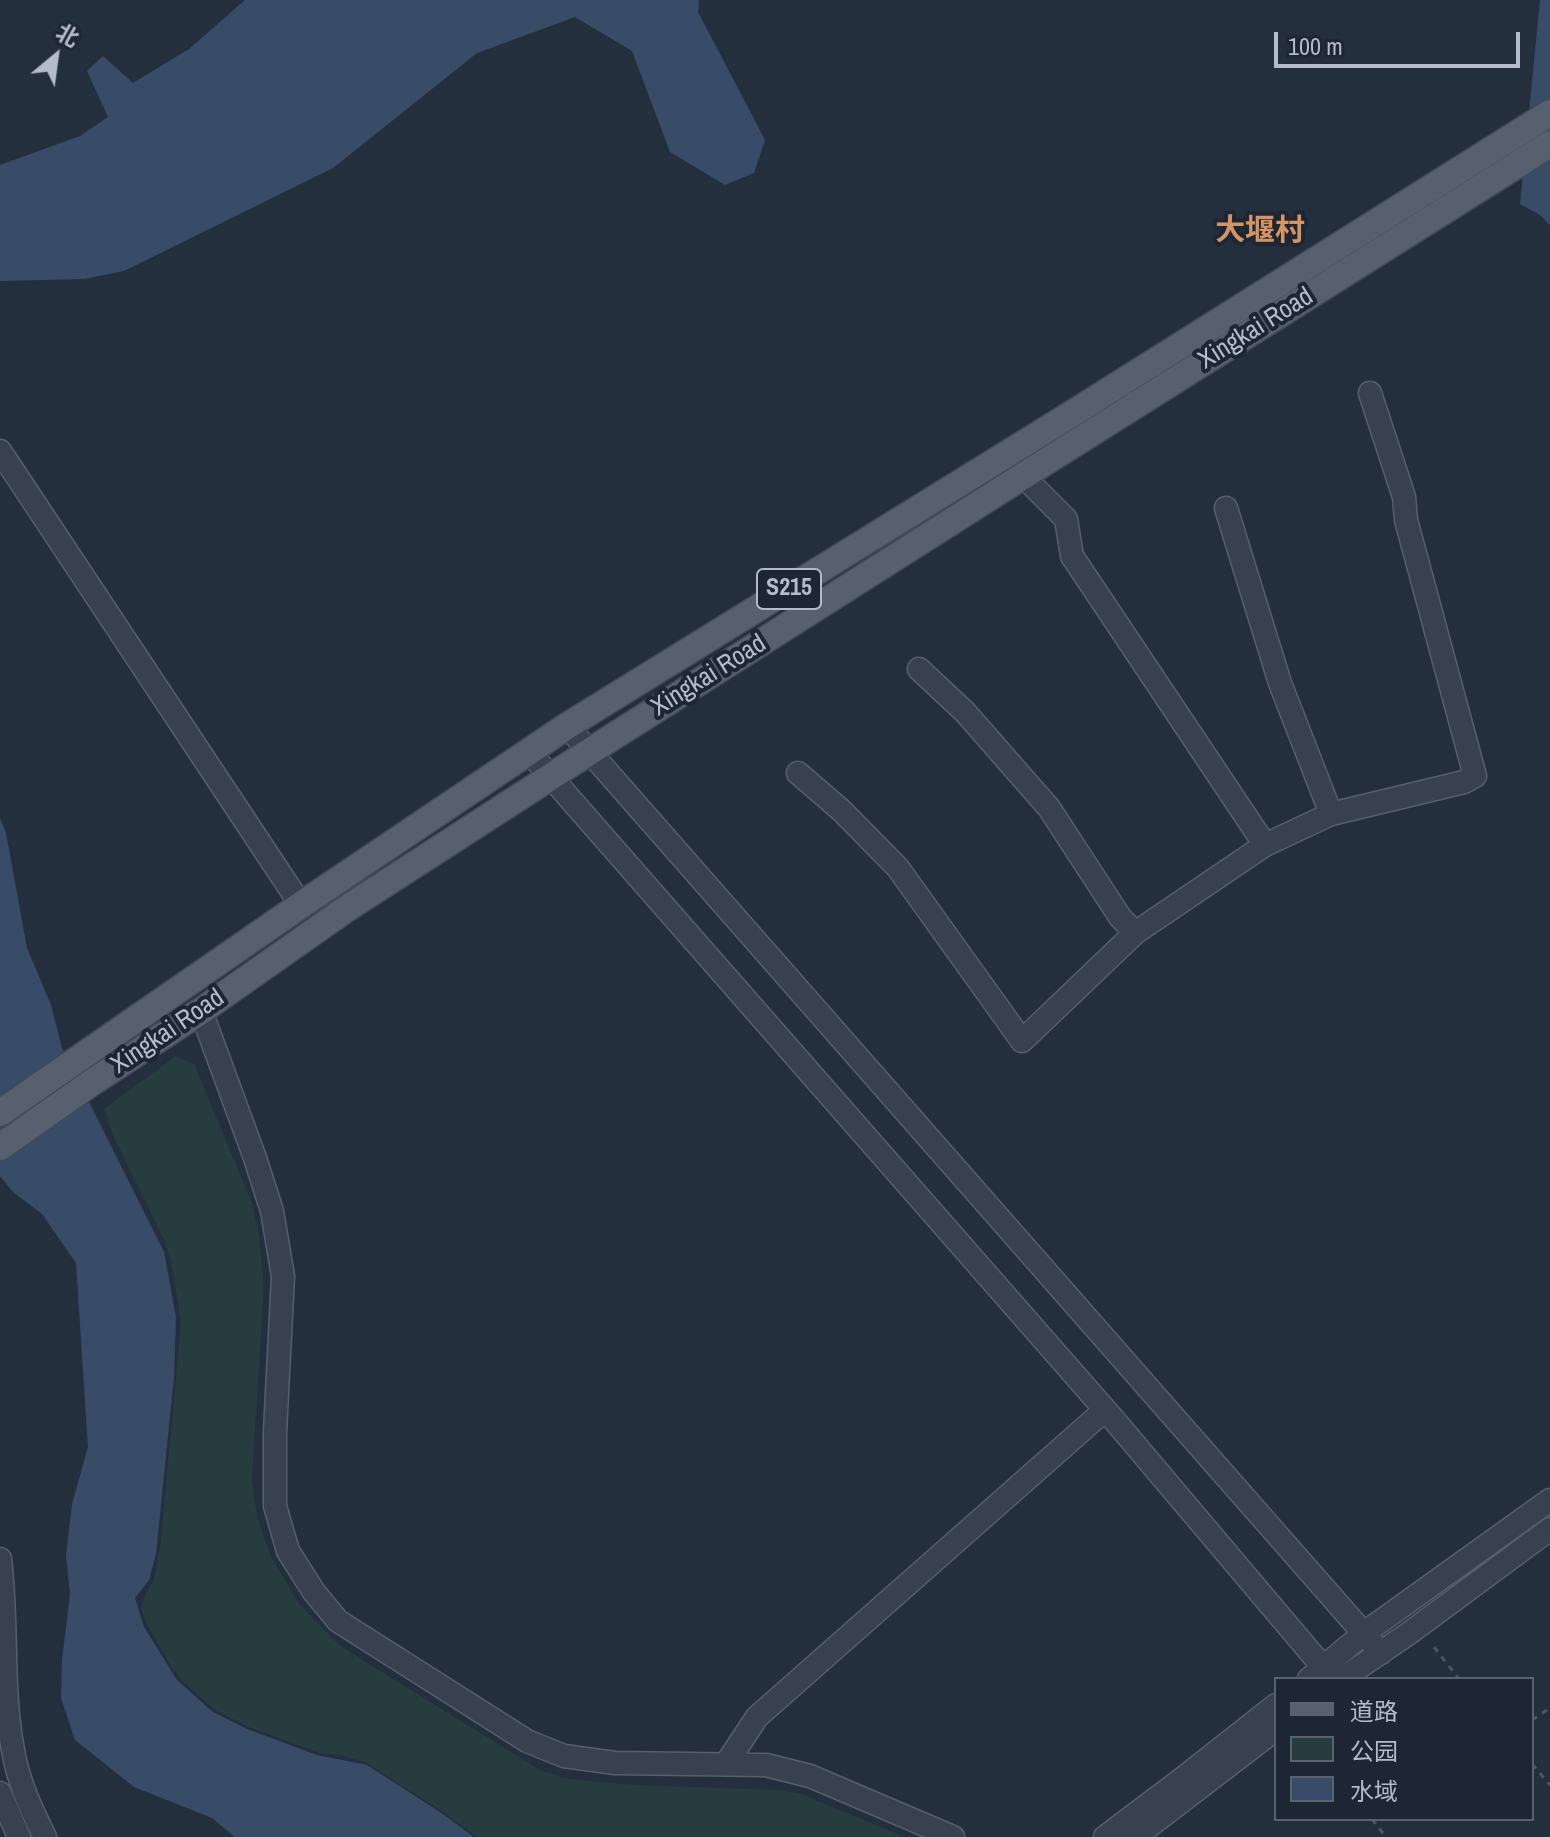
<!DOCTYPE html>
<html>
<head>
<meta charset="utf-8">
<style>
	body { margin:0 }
	#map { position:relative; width:1550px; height:1837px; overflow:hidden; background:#242f3e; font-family:"Archivo Narrow","Noto Sans SC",sans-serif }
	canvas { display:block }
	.legend { position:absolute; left:1274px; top:1677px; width:260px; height:144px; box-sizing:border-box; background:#1d2633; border:2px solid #59626f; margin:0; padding:10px 14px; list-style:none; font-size:24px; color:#b4bcc9 }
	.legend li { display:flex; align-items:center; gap:16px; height:40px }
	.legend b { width:40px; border:2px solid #59626f }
	.north { position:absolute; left:16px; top:16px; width:80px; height:80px; -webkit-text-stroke:6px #1d2633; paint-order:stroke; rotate:29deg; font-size:22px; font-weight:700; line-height:32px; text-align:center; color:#b4bcc9 }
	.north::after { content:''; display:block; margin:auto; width:28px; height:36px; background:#b4bcc9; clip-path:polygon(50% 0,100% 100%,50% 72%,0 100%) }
	.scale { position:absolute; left:1274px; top:32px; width:246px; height:36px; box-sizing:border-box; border:4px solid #b4bcc9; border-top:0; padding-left:10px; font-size:24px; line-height:28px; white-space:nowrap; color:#b4bcc9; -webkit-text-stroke:6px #1d2633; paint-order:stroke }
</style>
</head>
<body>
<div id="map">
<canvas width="1550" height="1837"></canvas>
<ul class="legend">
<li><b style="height:10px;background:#56606e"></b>道路</li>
<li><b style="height:22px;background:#263c3f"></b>公园</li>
<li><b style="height:22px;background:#394c67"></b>水域</li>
</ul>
<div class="north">北</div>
<div class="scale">100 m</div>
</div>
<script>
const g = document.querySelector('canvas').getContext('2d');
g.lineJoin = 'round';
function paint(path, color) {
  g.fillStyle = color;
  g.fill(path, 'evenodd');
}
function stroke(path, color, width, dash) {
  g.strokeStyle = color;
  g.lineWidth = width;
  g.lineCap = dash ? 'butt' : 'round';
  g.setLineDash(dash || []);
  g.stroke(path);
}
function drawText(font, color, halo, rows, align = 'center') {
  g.font = font + ' "Archivo Narrow","Noto Sans SC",sans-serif';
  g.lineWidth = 8;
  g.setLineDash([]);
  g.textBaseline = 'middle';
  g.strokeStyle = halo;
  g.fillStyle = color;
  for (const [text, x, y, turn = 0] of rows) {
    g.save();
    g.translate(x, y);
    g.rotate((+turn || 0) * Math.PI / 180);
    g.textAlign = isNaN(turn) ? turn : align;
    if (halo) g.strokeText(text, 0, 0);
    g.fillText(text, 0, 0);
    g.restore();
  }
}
const green = new Path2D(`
	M 176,1056 L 194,1064 L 252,1203 L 259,1235 L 264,1287 L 252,1479 L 257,1517 L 271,1557 L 299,1604 L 340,1646 L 540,1770 L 568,1779 L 633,1785 L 780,1790 L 801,1794 L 905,1837 L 477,1837 L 443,1812 L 367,1763 L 343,1756 L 317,1752 L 251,1728 L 215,1710 L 181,1680 L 170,1665 L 147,1624 L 141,1609 L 146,1593 L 153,1582 L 160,1548 L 181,1322 L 172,1265 L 165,1242 L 113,1135 L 104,1109 Z`);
const water = new Path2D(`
	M 245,0 L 699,0 L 698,12 L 765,140 L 754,173 L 725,185 L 670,152 L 632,51 L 575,17 L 477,53 L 333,168 L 124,271 L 84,279 L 0,281 L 0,165 L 80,136 L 108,117 L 87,71 L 103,56 L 133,83 L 189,49 Z
	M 1540,0 L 1550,0 L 1550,225 L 1540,215 L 1520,204 Z
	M 0,818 L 6,833 L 27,948 L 51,1005 L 62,1048 L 164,1252 L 176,1317 L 174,1377 L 156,1554 L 149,1580 L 135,1598 L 144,1627 L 177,1680 L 213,1712 L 247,1729 L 317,1755 L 367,1765 L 440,1812 L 474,1837 L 235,1837 L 212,1818 L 134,1787 L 75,1740 L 61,1698 L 62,1660 L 70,1594 L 66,1555 L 72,1504 L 88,1447 L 76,1263 L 42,1214 L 13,1192 L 0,1176 Z`);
const path = new Path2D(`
	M 1434,1647 L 1459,1679
	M 1532,1720 L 1550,1708
	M 1532,1764 L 1550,1785
	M 1372,1819 L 1386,1837`);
const minor = new Path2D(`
	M 0,451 L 301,905
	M 1023,476 L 1066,519 L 1072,556 L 1265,845
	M 1226,508 L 1280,683 L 1331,814
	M 919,669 L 965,712 L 1049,808 L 1120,917 L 1135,933
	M 567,726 L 1381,1653
	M 529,752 L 1115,1421 L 1333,1679
	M 798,773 L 842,811 L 898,868 L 1022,1041 L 1135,933 L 1265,845 L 1331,814 L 1464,782 L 1475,776 L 1406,520 L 1404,497 L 1370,393
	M 201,1011 L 255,1158 L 272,1211 L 283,1276 L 275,1432 L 275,1506 L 288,1551 L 314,1592 L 338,1621 L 527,1741 L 564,1756 L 615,1763 L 766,1765 L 810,1776 L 953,1837
	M 0,1559 C 8,1622 1,1687 13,1750 C 18,1781 31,1809 45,1837
	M 1309,1679 L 1363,1634 L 1550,1500
	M 1342,1679 L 1408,1634 L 1550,1529
	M 726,1764 L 757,1717 L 1105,1410
	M 0,1793 L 19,1837
	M 1105,1837 L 1182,1779 L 1276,1705
	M 1135,1837 L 1276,1729`);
const major = new Path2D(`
	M 0,1113 L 301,905 L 567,726 L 1070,415 L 1550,113
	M 0,1147 L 94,1081 L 201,1011 L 349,907 L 589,752 L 1023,476 L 1550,144`);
const shields = [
	[789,589,64]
];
const shieldNames = [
	["S215",789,589]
];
const streetNames = [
	["Xingkai Road",1256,329,-32],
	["Xingkai Road",709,676,-32],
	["Xingkai Road",168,1032,-34]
];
const quarterNames = [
	["大堰村",1260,232]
];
paint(green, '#263c3f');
paint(water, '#394c67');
stroke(minor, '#565f6c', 25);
stroke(major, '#414a57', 29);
stroke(path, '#44595c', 3, [6, 6]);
stroke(minor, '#38414e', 22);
stroke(major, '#56606e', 26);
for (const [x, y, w] of shields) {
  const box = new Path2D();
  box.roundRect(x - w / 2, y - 20, w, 40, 6);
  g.fillStyle = '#1d2633';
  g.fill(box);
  stroke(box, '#b4bcc9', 2);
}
drawText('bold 24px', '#b4bcc9', null, shieldNames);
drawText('26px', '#b4bcc9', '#1d2633', streetNames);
drawText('bold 30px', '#d59563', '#1d2633', quarterNames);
</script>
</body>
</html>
